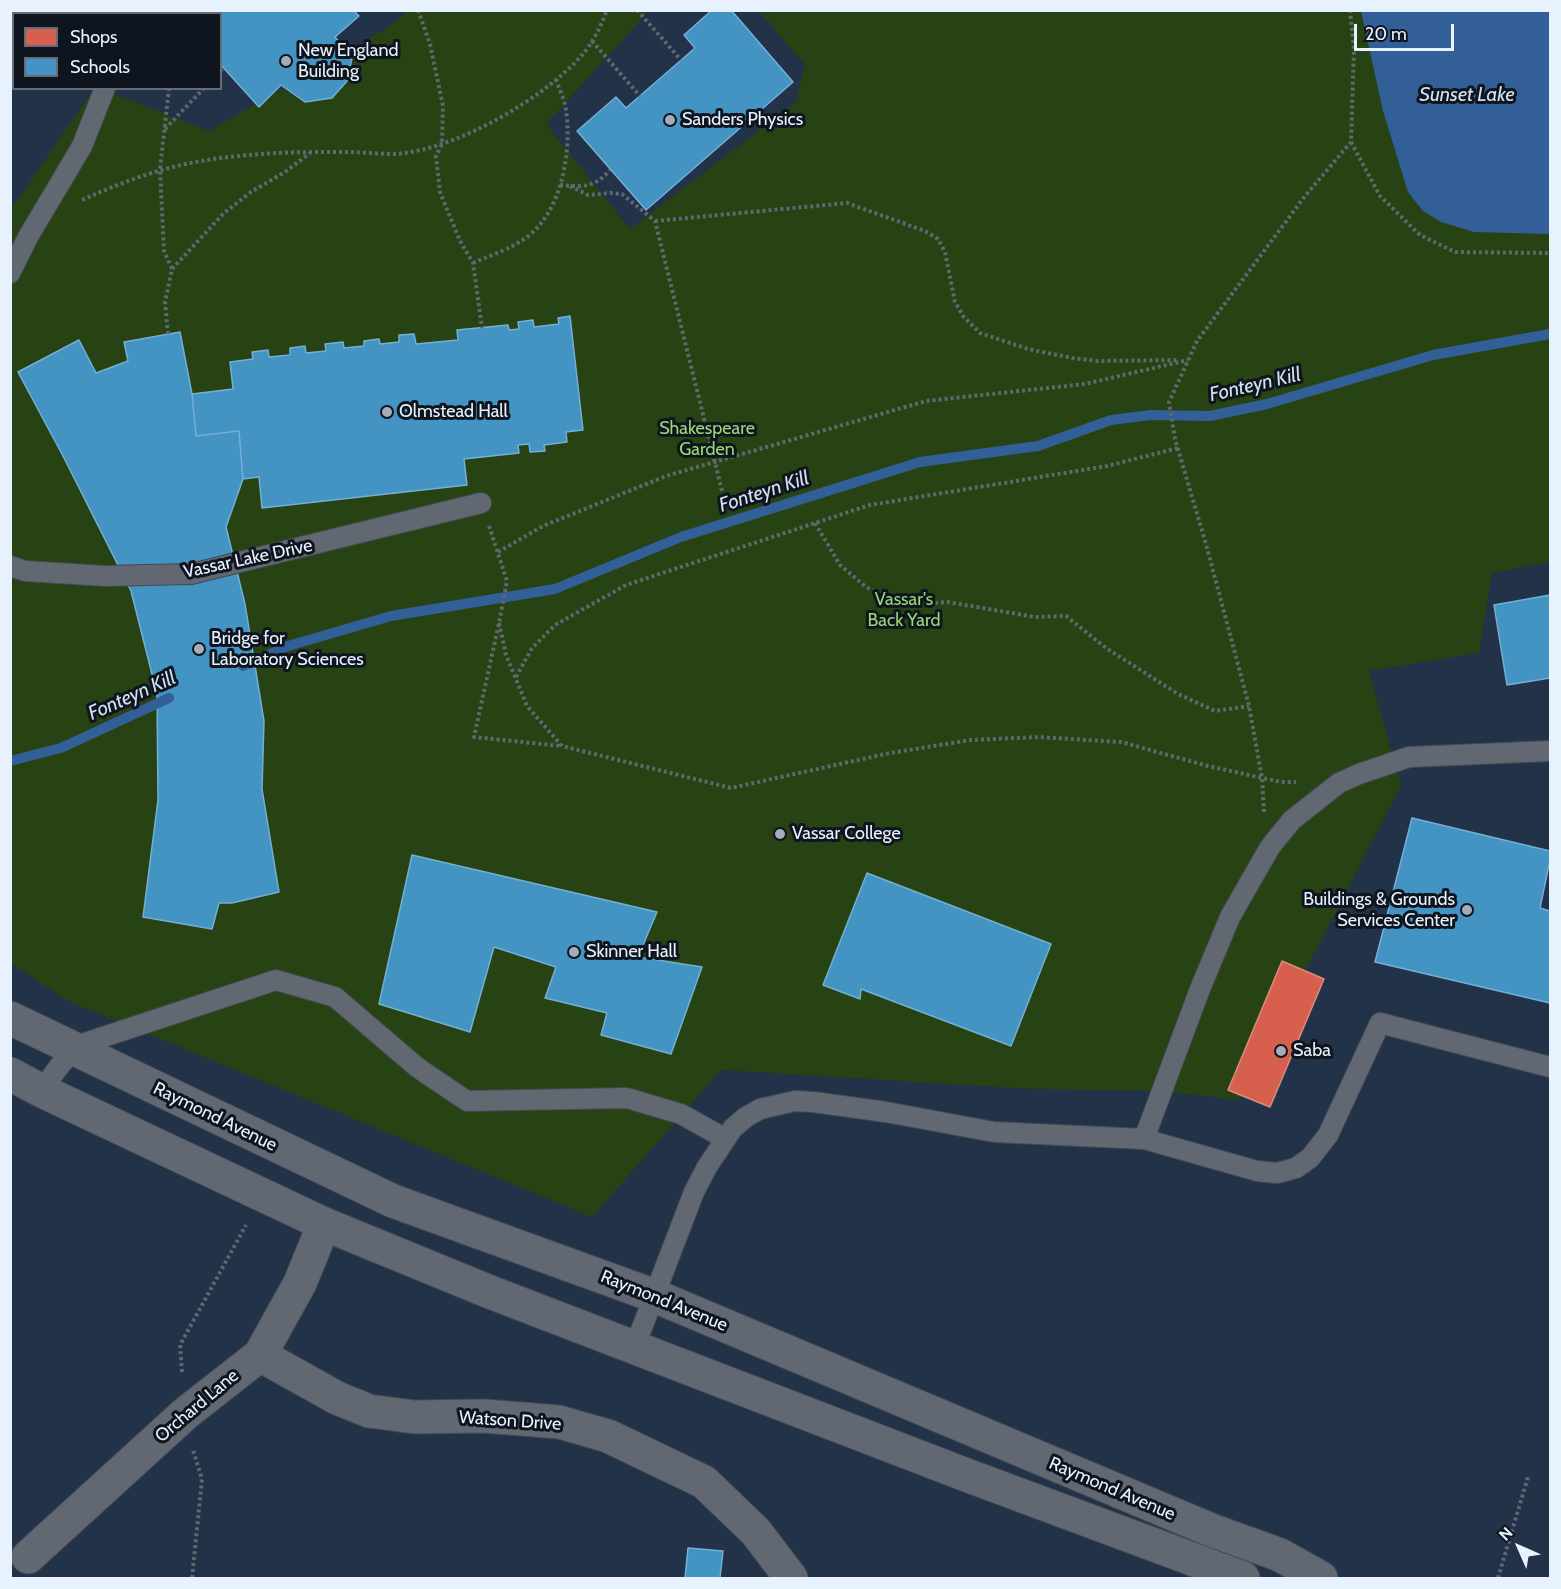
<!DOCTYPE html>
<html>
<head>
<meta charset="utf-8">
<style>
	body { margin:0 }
	#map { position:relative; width:1561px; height:1589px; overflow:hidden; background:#272d38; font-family:Cabin,sans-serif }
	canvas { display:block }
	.frame { position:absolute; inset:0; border:12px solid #e8f2ff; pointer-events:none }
	.legend { position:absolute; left:12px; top:12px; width:210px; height:78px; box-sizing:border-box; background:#0f151e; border:2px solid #666d78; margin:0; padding:8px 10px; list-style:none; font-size:18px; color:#e8f2ff }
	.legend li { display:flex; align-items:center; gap:12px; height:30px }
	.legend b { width:30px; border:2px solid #666d78 }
	.north { position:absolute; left:1489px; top:1517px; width:60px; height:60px; -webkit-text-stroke:4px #0f151e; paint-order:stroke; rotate:315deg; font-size:16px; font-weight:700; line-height:24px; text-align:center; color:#e8f2ff }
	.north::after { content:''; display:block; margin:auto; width:21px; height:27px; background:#e8f2ff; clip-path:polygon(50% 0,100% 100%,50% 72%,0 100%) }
	.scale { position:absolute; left:1354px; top:24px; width:100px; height:27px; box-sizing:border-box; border:3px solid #e8f2ff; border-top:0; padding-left:8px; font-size:18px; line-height:21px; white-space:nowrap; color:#e8f2ff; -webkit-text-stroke:4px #0f151e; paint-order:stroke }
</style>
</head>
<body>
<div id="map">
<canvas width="1561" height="1589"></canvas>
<div class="frame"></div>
<ul class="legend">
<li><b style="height:16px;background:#d6604d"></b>Shops</li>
<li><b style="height:16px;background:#4393c3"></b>Schools</li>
</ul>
<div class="north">N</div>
<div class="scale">20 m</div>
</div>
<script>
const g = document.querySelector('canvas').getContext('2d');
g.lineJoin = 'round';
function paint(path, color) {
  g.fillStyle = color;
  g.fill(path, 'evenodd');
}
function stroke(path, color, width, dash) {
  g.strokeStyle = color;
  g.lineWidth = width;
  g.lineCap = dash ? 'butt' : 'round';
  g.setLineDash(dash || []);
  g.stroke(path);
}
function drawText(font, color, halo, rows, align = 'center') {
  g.font = font + ' Cabin,sans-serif';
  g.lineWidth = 6;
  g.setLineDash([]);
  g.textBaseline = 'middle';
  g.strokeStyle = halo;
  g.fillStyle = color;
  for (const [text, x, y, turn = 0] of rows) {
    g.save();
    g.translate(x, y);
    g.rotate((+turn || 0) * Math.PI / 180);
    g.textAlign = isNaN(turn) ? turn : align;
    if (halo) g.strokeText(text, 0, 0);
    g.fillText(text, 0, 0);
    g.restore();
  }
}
const built = new Path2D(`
	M 11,11 L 1550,11 L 1550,1578 L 11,1578 ZM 14,14 L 220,14 L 220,88 L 14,88 Z`);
const green = new Path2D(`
	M 408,11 L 649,11 L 546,124 L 630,229 L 796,102 L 805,65 L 759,11 L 1550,11 L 1550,562 L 1492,573 L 1479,653 L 1369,671 L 1401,786 L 1238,1100 L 1163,1091 L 1034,1089 L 721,1070 L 592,1217 L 68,1001 L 11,963 L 11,209 L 94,89 L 102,89 L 209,131 L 387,28 Z`);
const water = new Path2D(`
	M 1361,11 L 1550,11 L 1550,234 L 1474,232 L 1441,222 L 1423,211 L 1408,192 L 1383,111 Z`);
const shops = new Path2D(`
	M 1282,961 L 1324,979 L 1270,1107 L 1228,1090 Z`);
const schools = new Path2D(`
	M 223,10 L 353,10 L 359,16 L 335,37 L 352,58 L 347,81 L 332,98 L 305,102 L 281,85 L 259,107 L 220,64 L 220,14 Z
	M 712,10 L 731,10 L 793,82 L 646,210 L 577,131 L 616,97 L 626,108 L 695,48 L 684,35 Z
	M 570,316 L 583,430 L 566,432 L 567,442 L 544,445 L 545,451 L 530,452 L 529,444 L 518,445 L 519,453 L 464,459 L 467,485 L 262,508 L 259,477 L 243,479 L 239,431 L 196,436 L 192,394 L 233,389 L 230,362 L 253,359 L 252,352 L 268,350 L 269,357 L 290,355 L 290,348 L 305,346 L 306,353 L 326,351 L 325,344 L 343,342 L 344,348 L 364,346 L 364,341 L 379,339 L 380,344 L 399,342 L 399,335 L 414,334 L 416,344 L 458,340 L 457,330 L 508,325 L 509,330 L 519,329 L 518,322 L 533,320 L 534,327 L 559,324 L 558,318 Z
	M 180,332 L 192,394 L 196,436 L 239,431 L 243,479 L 226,527 L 245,604 L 264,721 L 262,789 L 279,892 L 232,903 L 219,903 L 212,929 L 143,917 L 158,800 L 157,694 L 131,591 L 63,456 L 18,372 L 79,340 L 96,373 L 128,361 L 124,342 Z
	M 1550,595 L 1550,678 L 1507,685 L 1494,605 Z
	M 1412,818 L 1550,851 L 1550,860 L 1540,908 L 1550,911 L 1550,1003 L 1375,962 Z
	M 412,855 L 657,912 L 638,957 L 702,967 L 671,1054 L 601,1035 L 607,1013 L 545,998 L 556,967 L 494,947 L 470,1032 L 379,1004 Z
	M 867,873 L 1051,944 L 1011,1046 L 861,989 L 860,999 L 823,985 Z
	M 688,1548 L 723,1551 L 720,1578 L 685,1578 Z`);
const stream = new Path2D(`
	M 243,666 L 288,646 L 391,616 L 555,589 L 681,537 L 920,462 L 1038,446 L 1111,420 L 1151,415 L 1210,416 L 1267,404 L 1433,355 L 1550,334
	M 10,761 L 61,748 L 169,698`);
const path = new Path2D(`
	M 418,10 L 430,44 L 443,106 L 442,144 L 436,156 L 440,192 L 460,241 L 473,263 L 482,328
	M 637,10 L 681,60
	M 185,14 L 186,10
	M 592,41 L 640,96
	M 220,71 L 224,67
	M 169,88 L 160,169 L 164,251 L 172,269
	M 165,129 L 204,88
	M 1351,142 L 1380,196 L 1420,235 L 1455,252 L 1550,253
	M 560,185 C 583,187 594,188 610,170
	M 570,186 L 588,195 L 611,193 L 622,194 L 655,221 L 726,507
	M 82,200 C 136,176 181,161 239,156 C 274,152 309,152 344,152 C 360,152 377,154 394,154 C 454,151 544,99 583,54 C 594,41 601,26 607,10
	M 655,221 L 847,203 L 925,231 L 938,239 L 945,252 L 955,302 L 963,316 L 980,333 L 1028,349 L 1072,358 L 1097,361 L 1178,360
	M 473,263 C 491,255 511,249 527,237 C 562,211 572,151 566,110 C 565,100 559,89 556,79
	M 168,334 L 165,302 L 172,269 L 224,213 L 251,192 L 285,172 L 310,153
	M 815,523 L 840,565 L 866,587 L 904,605 L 947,602 L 1035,617 L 1066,616 L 1106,648 L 1178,694 L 1215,711 L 1249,706
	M 489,526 L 507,581 L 499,623 L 474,737 L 561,746
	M 498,552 L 543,526 L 666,476 L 926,401 L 1085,384 L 1188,360
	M 499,623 L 506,655 L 527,706 L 562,746 L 731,788 L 890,753 L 971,740 L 1038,737 L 1121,742 L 1208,766 L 1281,782 L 1296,782
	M 516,677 L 532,648 L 555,625 L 626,585 L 870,505 L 1107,466 L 1178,448
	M 1264,812 L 1262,778 L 1249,706 L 1206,544 L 1175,439 L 1169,402 L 1197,341 L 1305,196 L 1351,142 L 1354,48 L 1350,10
	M 182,1372 L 180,1345 L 246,1225
	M 192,1578 L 202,1479 L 193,1450
	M 1498,1578 L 1528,1477`);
const service = new Path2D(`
	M 122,14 L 122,10
	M 10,273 L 28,237 L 82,146 L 105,88
	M 10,566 L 25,571 L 105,576 L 191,574 L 481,503
	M 42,1091 C 55,1071 66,1054 88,1042 L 276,980 L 335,997 L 418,1068 L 467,1101 L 627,1098 L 681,1114 L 724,1138
	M 1144,1139 L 1257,1171 L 1277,1173 L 1296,1168 L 1310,1158 L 1328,1135 L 1380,1023 L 1550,1067
	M 635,1346 L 694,1192 L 707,1167 L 733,1128 L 746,1117 L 760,1109 L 795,1101 L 813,1102 L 886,1112 L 994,1132 L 1144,1139 L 1200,989 L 1230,917 L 1270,847 L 1292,820 L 1339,783 L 1359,774 L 1409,757 L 1550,751`);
const minor = new Path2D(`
	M 260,1355 L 337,1398 L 369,1411 L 414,1417 L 484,1416 L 559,1422 L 608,1436 L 704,1482 L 756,1532 L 791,1578
	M 28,1557 L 186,1413 L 260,1355 L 300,1283 L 324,1224`);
const secondary = new Path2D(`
	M 10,1018 L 393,1201 L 655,1296 L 1211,1530 L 1280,1555 L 1321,1578
	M 10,1074 L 42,1091 L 324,1224 L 490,1292 L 969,1476 L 1243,1578`);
const markers = [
	[286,61,6,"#a4adb9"],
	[670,120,6,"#a4adb9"],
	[387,412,6,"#a4adb9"],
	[199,649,6,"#a4adb9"],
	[780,834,6,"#a4adb9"],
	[1467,910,6,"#a4adb9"],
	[574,952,6,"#a4adb9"],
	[1281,1051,6,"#a4adb9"]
];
const poiNames = [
	["New England",298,51],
	["Building",298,72],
	["Sanders Physics",682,120],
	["Olmstead Hall",399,412],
	["Bridge for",211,639],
	["Laboratory Sciences",211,660],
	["Vassar College",792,834],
	["Buildings & Grounds",1455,900,"right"],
	["Services Center",1455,921,"right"],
	["Skinner Hall",586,952],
	["Saba",1293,1051]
];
const parkNames = [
	["Shakespeare",707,429],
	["Garden",707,450],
	["Vassar's",904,600],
	["Back Yard",904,621]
];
const streetNames = [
	["Vassar Lake Drive",248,559,-12],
	["Raymond Avenue",215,1117,26],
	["Raymond Avenue",664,1301,22],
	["Orchard Lane",197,1406,-40],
	["Watson Drive",510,1421,4],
	["Raymond Avenue",1112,1489,23]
];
const waterNames = [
	["Sunset Lake",1467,95],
	["Fonteyn Kill",1255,385,-13],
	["Fonteyn Kill",764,492,-18],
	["Fonteyn Kill",132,696,-24]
];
paint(built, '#223249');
paint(green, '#274313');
paint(water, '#335f99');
paint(shops, '#d6604d');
stroke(shops, '#db8c82', 1.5);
paint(schools, '#4393c3');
stroke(schools, '#74b0d5', 1.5);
stroke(stream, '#335f99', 10);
stroke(service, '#444a54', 22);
stroke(minor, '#444a54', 35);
stroke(secondary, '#444a54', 35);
stroke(path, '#61666f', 4, [3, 3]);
stroke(service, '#626871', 20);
stroke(minor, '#626871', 33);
stroke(secondary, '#626871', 33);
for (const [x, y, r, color] of markers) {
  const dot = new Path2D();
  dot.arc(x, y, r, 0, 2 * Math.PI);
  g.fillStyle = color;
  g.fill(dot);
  stroke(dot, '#0f151e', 2);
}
drawText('18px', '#e8f2ff', '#0f151e', poiNames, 'left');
drawText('18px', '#9bd774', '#0f151e', parkNames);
drawText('18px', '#e8f2ff', '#0f151e', streetNames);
drawText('italic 20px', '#d3e0f2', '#0f151e', waterNames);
</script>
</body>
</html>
